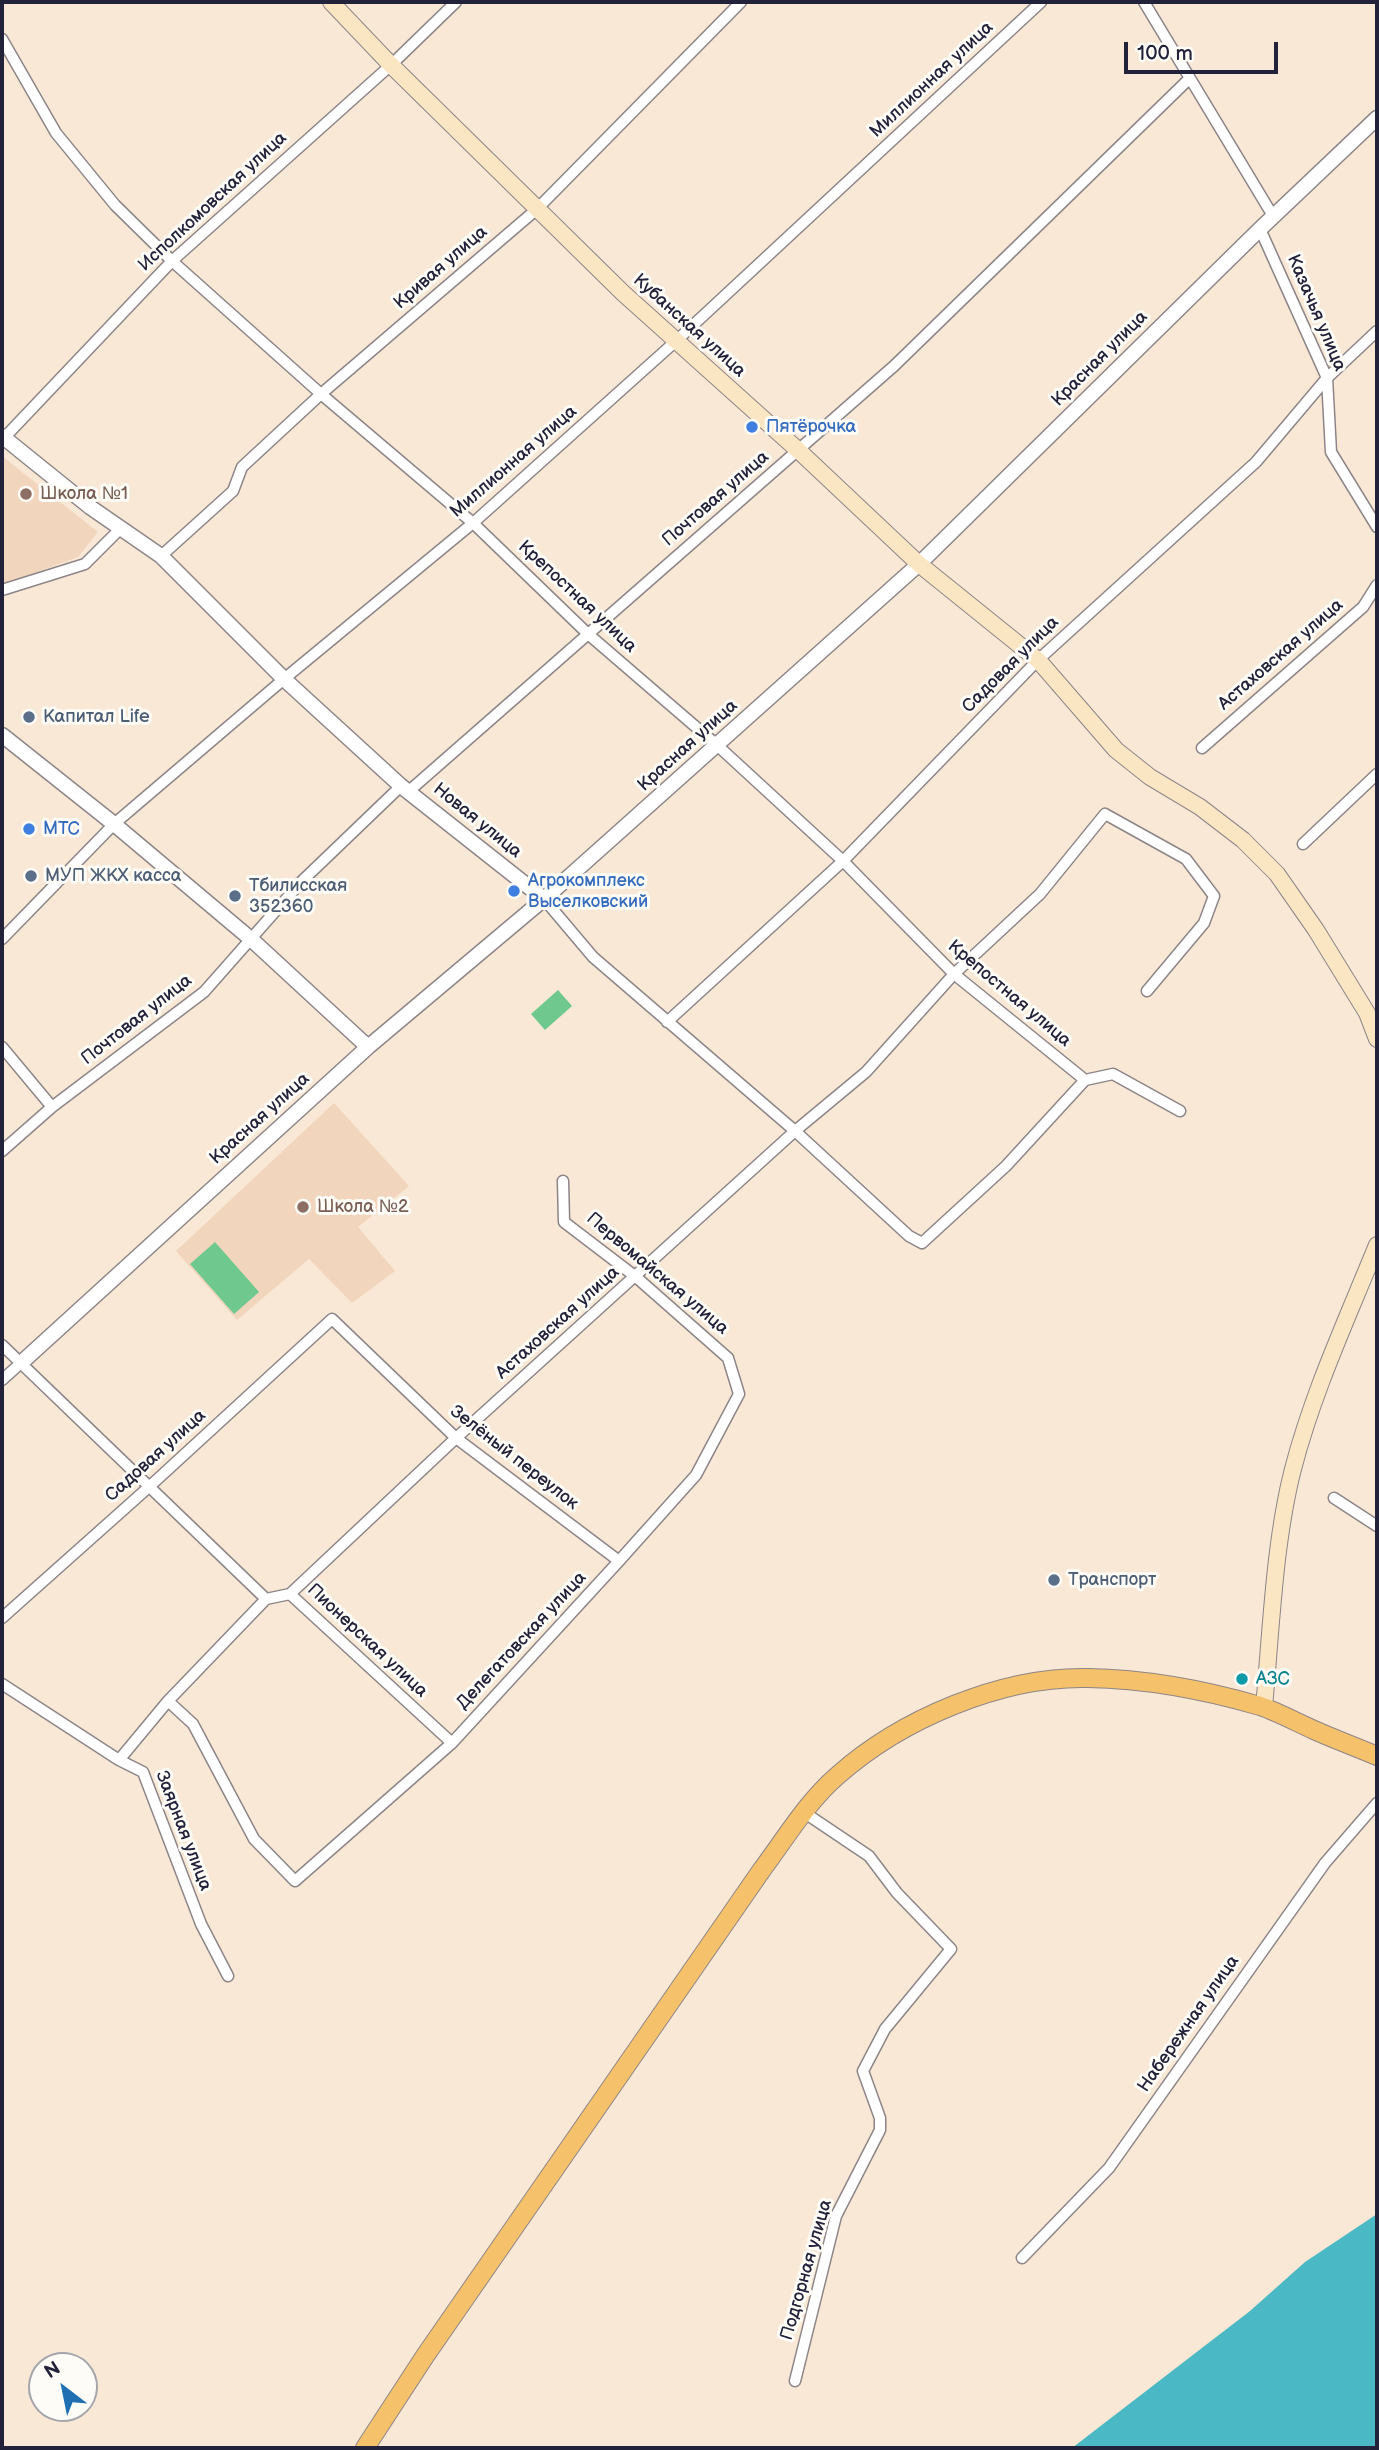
<!DOCTYPE html>
<html>
<head>
<meta charset="utf-8">
<style>
	body { margin:0 }
	#map { position:relative; width:1379px; height:2450px; overflow:hidden; background:#f8e8d5; font-family:"Balsamiq Sans",sans-serif }
	canvas { display:block }
	.frame { position:absolute; inset:0; border:4px solid #22223b; pointer-events:none }
	.north { position:absolute; left:28px; top:2352px; width:70px; height:70px; box-sizing:border-box; background:#fdfcf7; border:2px solid #a5a5ac; border-radius:50%; rotate:328deg; font-size:19px; font-weight:700; line-height:28px; text-align:center; color:#22223b }
	.north::after { content:''; display:block; margin:auto; width:24px; height:32px; background:#1f6fb2; clip-path:polygon(50% 0,100% 100%,50% 72%,0 100%) }
	.scale { position:absolute; left:1124px; top:42px; width:154px; height:32px; box-sizing:border-box; border:4px solid #22223b; border-top:0; padding-left:9px; font-size:21px; line-height:24px; white-space:nowrap; color:#22223b; -webkit-text-stroke:5px #fdfcf7; paint-order:stroke }
</style>
</head>
<body>
<div id="map">
<canvas width="1379" height="2450"></canvas>
<div class="frame"></div>
<div class="north">N</div>
<div class="scale">100 m</div>
</div>
<script>
const g = document.querySelector('canvas').getContext('2d');
g.lineJoin = 'round';
function paint(path, color) {
  g.fillStyle = color;
  g.fill(path, 'evenodd');
}
function stroke(path, color, width, dash) {
  g.strokeStyle = color;
  g.lineWidth = width;
  g.lineCap = dash ? 'butt' : 'round';
  g.setLineDash(dash || []);
  g.stroke(path);
}
function drawText(font, color, halo, rows, align = 'center') {
  g.font = font + ' "Balsamiq Sans",sans-serif';
  g.lineWidth = 6;
  g.setLineDash([]);
  g.textBaseline = 'middle';
  g.strokeStyle = halo;
  g.fillStyle = color;
  for (const [text, x, y, turn = 0] of rows) {
    g.save();
    g.translate(x, y);
    g.rotate((+turn || 0) * Math.PI / 180);
    g.textAlign = isNaN(turn) ? turn : align;
    if (halo) g.strokeText(text, 0, 0);
    g.fillText(text, 0, 0);
    g.restore();
  }
}
const built = new Path2D(`
	M 2,456 L 98,532 L 78,557 L 2,585 Z
	M 334,1103 L 409,1186 L 358,1227 L 395,1271 L 352,1303 L 309,1259 L 237,1320 L 176,1251 Z`);
const green = new Path2D(`
	M 558,990 L 572,1006 L 545,1030 L 531,1014 Z
	M 215,1242 L 259,1292 L 234,1314 L 190,1264 Z`);
const water = new Path2D(`
	M 1377,2214 L 1377,2448 L 1072,2448 L 1250,2311 L 1305,2262 Z`);
const minor = new Path2D(`
	M 1144,2 L 1273,216
	M 2,39 L 56,133 L 115,205 L 172,261 L 321,394 L 473,523 L 588,634 L 718,746 L 843,861 L 954,974 L 1085,1080 L 1113,1074 L 1180,1111
	M 1260,229 L 1327,378 L 1331,452 L 1377,527
	M 4,438 L 172,261 L 391,65 L 456,2
	M 161,556 L 233,491 L 242,467 L 321,394 L 537,209 L 741,2
	M 2,590 L 85,564 L 120,529
	M 1202,748 L 1363,607 L 1377,585
	M 409,791 L 894,366 L 1189,79
	M 1303,844 L 1377,774
	M 544,899 L 593,957 L 795,1131 L 909,1236 L 922,1243 L 1006,1166 L 1085,1080
	M 2,939 L 114,824 L 284,679 L 473,523 L 676,341 L 1041,2
	M 667,1022 L 843,861 L 1038,660 L 1256,462 L 1327,378 L 1377,331
	M 2,1047 L 52,1107
	M 2,1151 L 52,1107 L 204,992 L 302,881 L 401,786
	M 2,1345 L 266,1599
	M 2,1380 L 21,1363
	M 1334,1498 L 1377,1526
	M 290,1594 L 452,1743
	M 2,1618 L 150,1486 L 332,1319 L 456,1438 L 619,1561
	M 2,1684 L 119,1760 L 143,1772 L 201,1924 L 228,1976
	M 168,1701 L 193,1724 L 254,1839 L 295,1881 L 452,1743 L 619,1561 L 696,1475 L 739,1394 L 728,1358 L 636,1277 L 564,1222 L 563,1181
	M 119,1760 L 168,1701 L 266,1599 L 290,1594 L 456,1438 L 795,1131 L 866,1072 L 954,974 L 1040,894 L 1105,814 L 1186,859 L 1214,896 L 1204,923 L 1147,991
	M 1022,2258 L 1109,2168 L 1325,1863 L 1377,1803
	M 795,2381 L 836,2216 L 880,2130 L 880,2118 L 863,2071 L 885,2029 L 951,1949 L 897,1893 L 869,1856 L 805,1813`);
const tertiary = new Path2D(`
	M 2,436 L 90,507 L 161,556 L 284,679 L 401,786 L 544,899
	M 2,735 L 114,824 L 252,940 L 368,1047
	M 21,1363 L 368,1047 L 544,899 L 919,564 L 1260,229 L 1377,118`);
const secondary = new Path2D(`
	M 331,2 L 391,65 L 623,293 L 799,451 L 919,564 L 1038,660 L 1116,750 L 1150,777 L 1200,807 L 1243,840 L 1277,874 L 1316,930 L 1367,1013 L 1377,1039
	M 1264,1707 C 1271,1632 1274,1543 1293,1469 C 1313,1392 1347,1319 1377,1245`);
const primary = new Path2D(`
	M 365,2448 L 425,2356 L 761,1871 C 785,1839 807,1802 837,1776 C 901,1719 1002,1676 1088,1678 C 1147,1679 1205,1690 1260,1706 C 1278,1712 1296,1722 1314,1730 C 1334,1739 1356,1747 1377,1756`);
const markers = [
	[752,427,7,"#3f7fe0"],
	[26,494,7,"#8d6e63"],
	[29,717,7,"#5c6f8a"],
	[29,829,7,"#3f7fe0"],
	[31,876,7,"#5c6f8a"],
	[514,891,7,"#3f7fe0"],
	[235,896,7,"#5c6f8a"],
	[303,1207,7,"#8d6e63"],
	[1054,1580,7,"#5c6f8a"],
	[1242,1679,7,"#0f9aa8"]
];
const streetNames = [
	["Миллионная улица",932,80,-43],
	["Исполкомовская улица",213,202,-43],
	["Кривая улица",441,268,-41],
	["Казачья улица",1316,313,67],
	["Кубанская улица",689,326,42],
	["Красная улица",1100,359,-45],
	["Миллионная улица",514,462,-41],
	["Почтовая улица",716,499,-41],
	["Крепостная улица",577,597,43],
	["Астаховская улица",1281,655,-41],
	["Садовая улица",1011,665,-45],
	["Красная улица",688,746,-42],
	["Новая улица",477,821,39],
	["Крепостная улица",1009,994,40],
	["Почтовая улица",137,1020,-38],
	["Красная улица",260,1119,-42],
	["Первомайская улица",657,1274,40],
	["Астаховская улица",558,1323,-42],
	["Садовая улица",156,1456,-42],
	["Зелёный переулок",514,1458,38],
	["Пионерская улица",367,1641,43],
	["Делегатовская улица",522,1641,-47],
	["Заярная улица",183,1831,69],
	["Набережная улица",1189,2024,-55],
	["Подгорная улица",807,2270,-74]
];
const shopNames = [
	["Пятёрочка",766,427],
	["МТС",43,829],
	["Агрокомплекс",528,881],
	["Выселковский",528,902]
];
const educationNames = [
	["Школа №1",40,494],
	["Школа №2",317,1207]
];
const serviceNames = [
	["Капитал Life",43,717],
	["МУП ЖКХ касса",45,876],
	["Тбилисская",249,886],
	["352360",249,907],
	["Транспорт",1068,1580]
];
const cultureNames = [
	["АЗС",1256,1679]
];
paint(built, '#f2d5bd');
paint(green, '#6fc88e');
paint(water, '#4bb8c5');
stroke(minor, '#8d8588', 13);
stroke(tertiary, '#8d8588', 17);
stroke(secondary, '#8d8588', 18);
stroke(primary, '#8d8588', 20);
stroke(minor, '#fff', 10);
stroke(tertiary, '#fff', 14);
stroke(secondary, '#fbe6c4', 16);
stroke(primary, '#f5c16b', 18);
for (const [x, y, r, color] of markers) {
  const dot = new Path2D();
  dot.arc(x, y, r, 0, 2 * Math.PI);
  g.fillStyle = color;
  g.fill(dot);
  stroke(dot, '#fdfcf7', 2.5);
}
drawText('18px', '#22223b', '#fdfcf7', streetNames);
drawText('18px', '#366cbe', '#fdfcf7', shopNames, 'left');
drawText('18px', '#785e54', '#fdfcf7', educationNames, 'left');
drawText('18px', '#4e5e75', '#fdfcf7', serviceNames, 'left');
drawText('18px', '#0d838f', '#fdfcf7', cultureNames, 'left');
</script>
</body>
</html>
